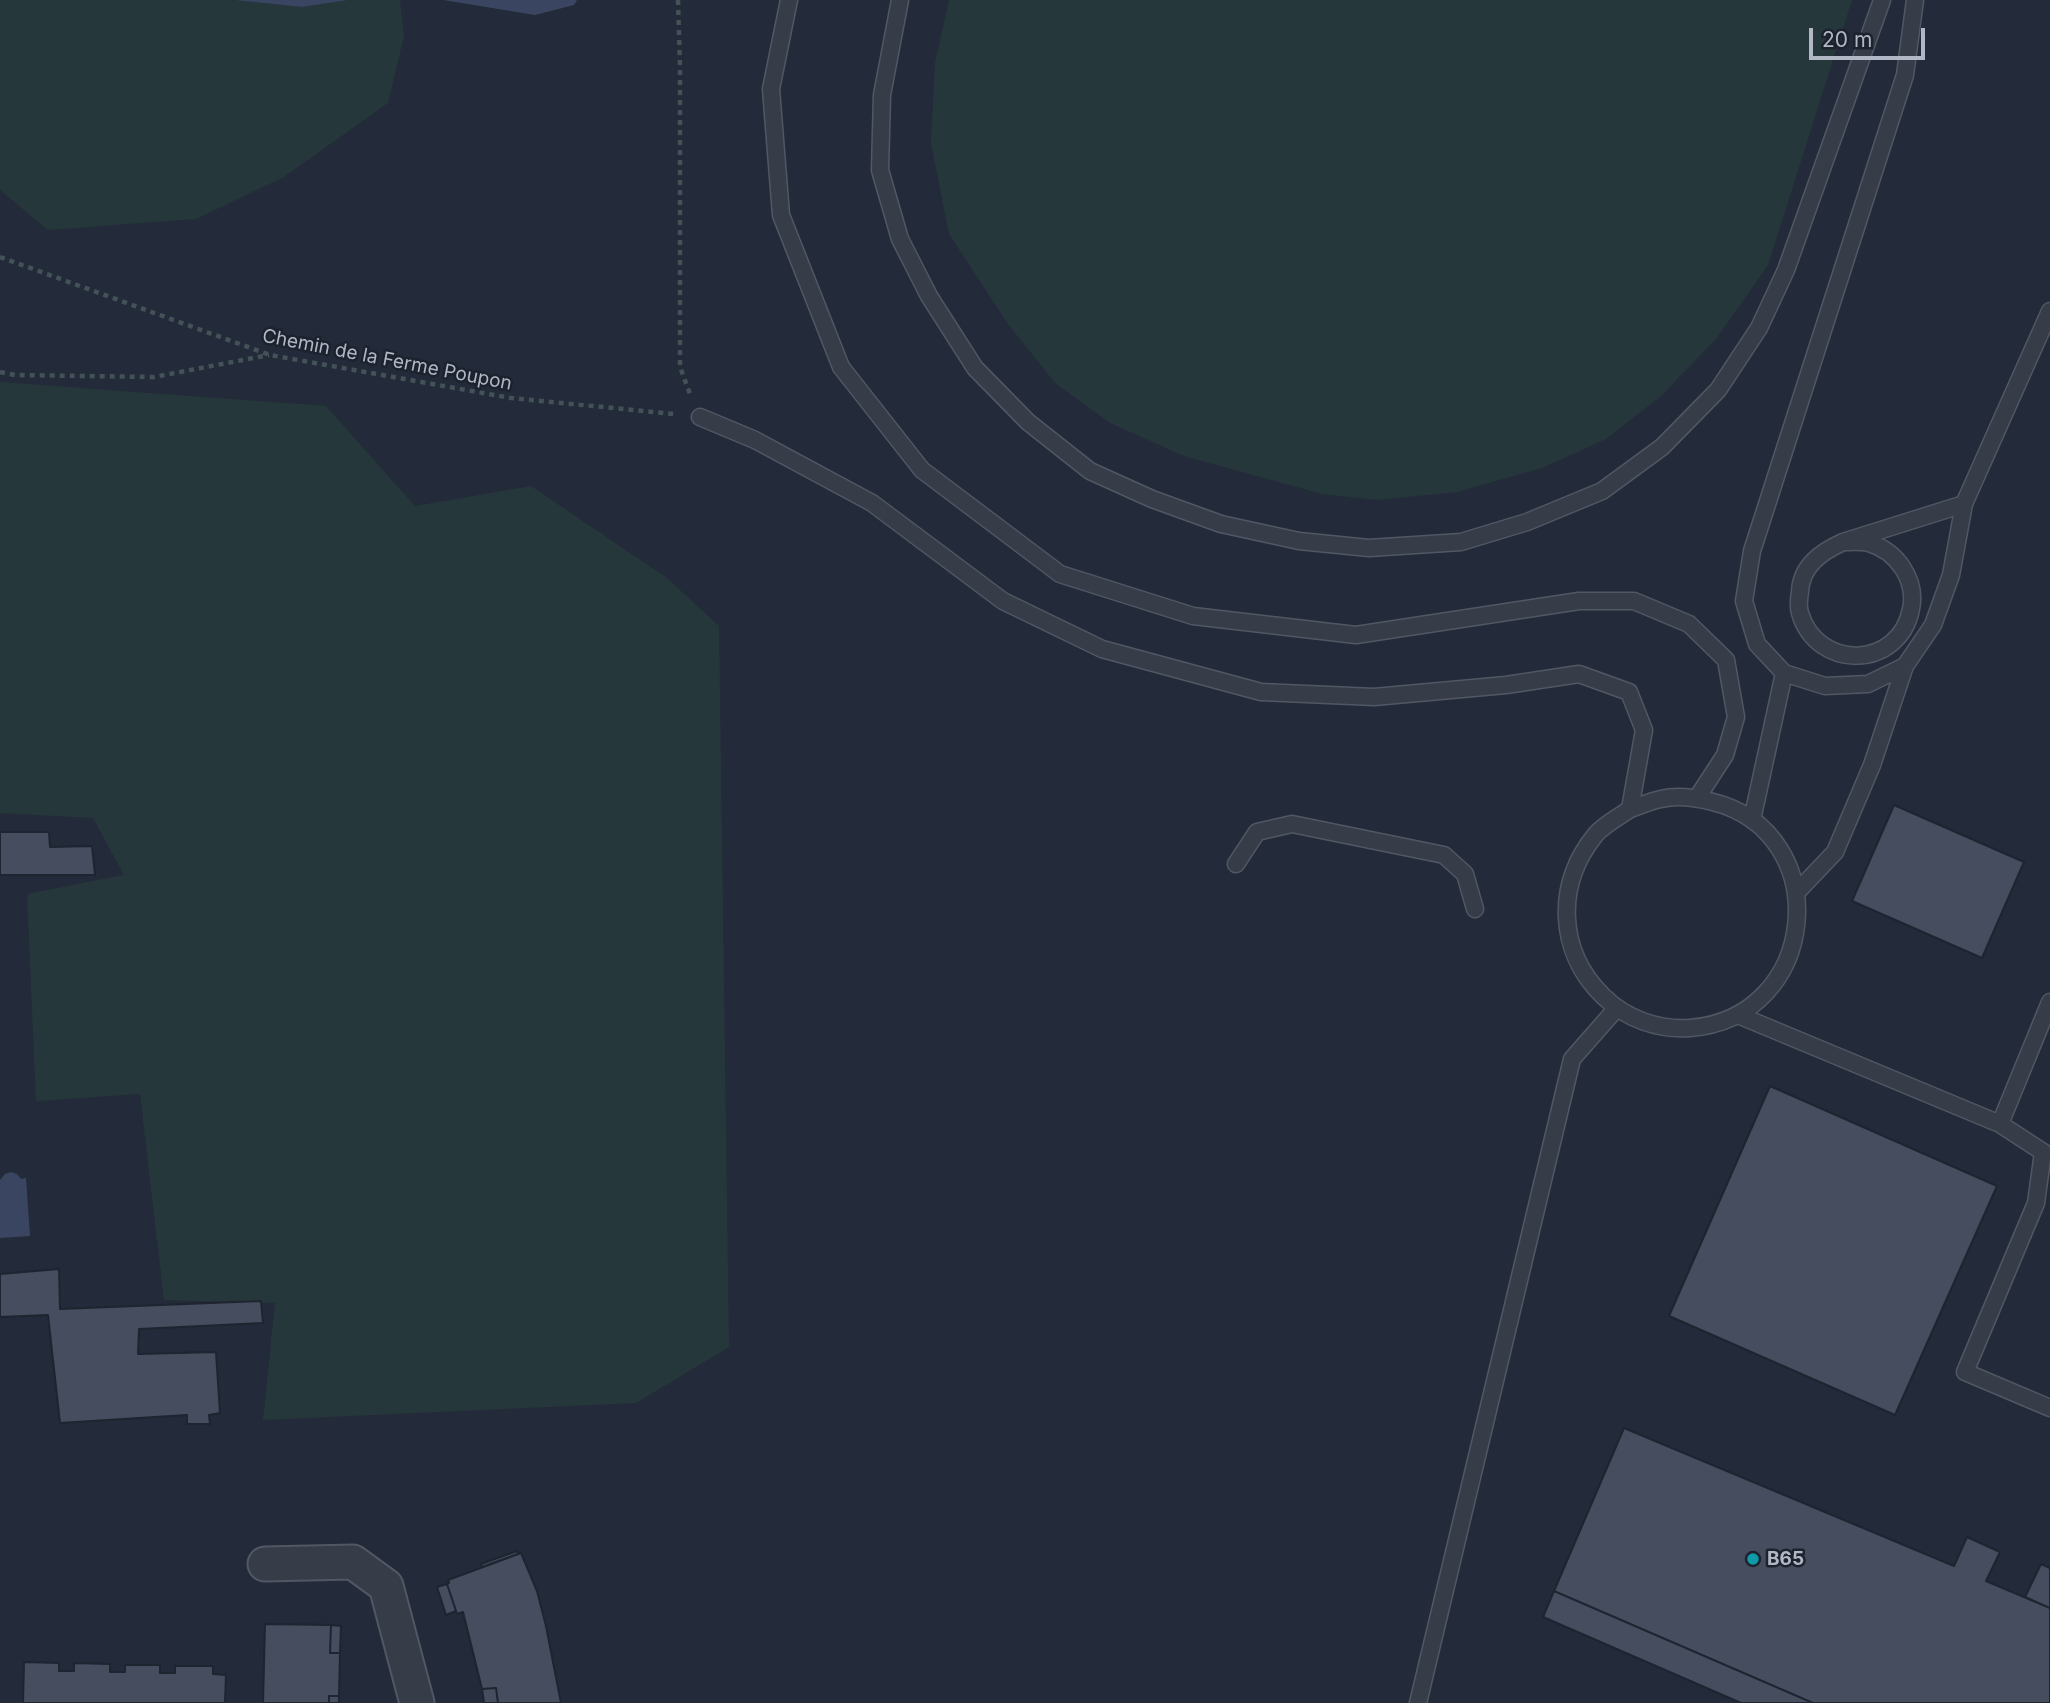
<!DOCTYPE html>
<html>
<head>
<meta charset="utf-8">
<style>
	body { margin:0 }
	#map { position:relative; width:2050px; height:1703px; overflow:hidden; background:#232a39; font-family:Inter,sans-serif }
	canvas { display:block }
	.scale { position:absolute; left:1809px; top:28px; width:116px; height:32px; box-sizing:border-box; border:4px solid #b2b7c5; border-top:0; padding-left:9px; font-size:21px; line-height:24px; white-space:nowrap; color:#b2b7c5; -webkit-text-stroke:5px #1c222e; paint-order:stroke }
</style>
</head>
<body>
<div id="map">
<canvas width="2050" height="1703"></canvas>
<div class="scale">20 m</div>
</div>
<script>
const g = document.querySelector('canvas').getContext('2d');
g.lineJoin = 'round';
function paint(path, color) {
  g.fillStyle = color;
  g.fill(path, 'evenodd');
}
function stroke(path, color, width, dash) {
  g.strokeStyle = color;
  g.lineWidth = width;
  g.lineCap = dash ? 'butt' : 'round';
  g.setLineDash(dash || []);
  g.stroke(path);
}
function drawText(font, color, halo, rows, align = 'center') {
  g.font = font + ' Inter,sans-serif';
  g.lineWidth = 5;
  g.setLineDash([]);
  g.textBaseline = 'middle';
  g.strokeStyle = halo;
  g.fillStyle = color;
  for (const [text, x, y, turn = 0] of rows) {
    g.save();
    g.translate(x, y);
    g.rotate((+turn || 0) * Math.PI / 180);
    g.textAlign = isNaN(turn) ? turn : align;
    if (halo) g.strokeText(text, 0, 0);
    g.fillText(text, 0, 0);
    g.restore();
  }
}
const green = new Path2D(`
	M 0,0 L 233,0 L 302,7 L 348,0 L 400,0 L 404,36 L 388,103 L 284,177 L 196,219 L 48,230 L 0,190 Z
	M 949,0 L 1852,0 L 1768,265 L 1716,339 L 1660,397 L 1606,439 L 1542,468 L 1457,492 L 1378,500 L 1322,494 L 1184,456 L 1110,423 L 1055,383 L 1008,324 L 949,234 L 931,143 L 935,63 Z
	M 0,382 L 326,406 L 415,506 L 531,486 L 667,578 L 719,626 L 729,1347 L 636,1403 L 263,1420 L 275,1303 L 164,1300 L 140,1094 L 36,1101 L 27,894 L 124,875 L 93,818 L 0,813 Z`);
const water = new Path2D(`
	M 234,0 L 348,0 L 302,7 Z
	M 443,0 L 577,0 L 574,5 L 535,15 Z
	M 11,1172 L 17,1174 L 21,1179 L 26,1178 L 30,1236 L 0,1238 L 0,1180 L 5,1174 Z`);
const building = new Path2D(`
	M 1894,805 L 2024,862 L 1982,958 L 1852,901 Z
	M 0,832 L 49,832 L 50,847 L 92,846 L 95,875 L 0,875 Z
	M 1770,1086 L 1997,1186 L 1895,1415 L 1669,1316 Z
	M 59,1269 L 60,1309 L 261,1301 L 263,1323 L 139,1329 L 138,1354 L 216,1352 L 220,1413 L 209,1415 L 210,1424 L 187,1424 L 187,1415 L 60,1423 L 48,1315 L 0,1317 L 0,1274 Z
	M 1624,1428 L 1954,1566 L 1967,1537 L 2000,1552 L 1986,1581 L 2050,1608 L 2050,1703 L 1813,1703 L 1554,1591 Z
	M 517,1551 L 518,1554 L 482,1567 L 481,1564 Z
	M 521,1553 L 537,1591 L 546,1626 L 561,1703 L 498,1703 L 496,1688 L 482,1689 L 463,1612 L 457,1614 L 447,1584 L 449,1583 L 448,1580 Z
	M 2041,1564 L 2050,1568 L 2050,1608 L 2025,1597 Z
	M 447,1584 L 456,1611 L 446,1615 L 437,1587 Z
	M 1554,1591 L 1813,1703 L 1741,1703 L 1543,1617 Z
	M 265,1624 L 331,1625 L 330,1653 L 340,1653 L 339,1696 L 329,1696 L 329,1703 L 263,1703 Z
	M 331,1625 L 341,1626 L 340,1653 L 330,1653 Z
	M 24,1662 L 59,1663 L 59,1671 L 74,1671 L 74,1663 L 110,1664 L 110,1672 L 125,1672 L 125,1665 L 160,1665 L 160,1673 L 175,1673 L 175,1666 L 213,1666 L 213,1674 L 226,1675 L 225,1703 L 23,1703 Z
	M 496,1688 L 498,1703 L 484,1703 L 482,1689 Z
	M 329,1696 L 339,1696 L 339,1703 L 329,1703 Z`);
const path = new Path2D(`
	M 678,0 L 680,67 L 680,367 L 690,394
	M 0,257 L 270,355 L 511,398 L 674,414
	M 0,372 L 15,375 L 154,377 L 269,355`);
const lane = new Path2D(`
	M 789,0 L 771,89 L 781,215 L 841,367 L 922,470 L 1060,574 L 1193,616 L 1356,635 L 1579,601 L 1634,601 L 1689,624 L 1726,660 L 1736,717 L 1725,755 L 1697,798
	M 900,0 L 882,95 L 880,170 L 900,239 L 929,296 L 975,368 L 1028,422 L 1090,471 L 1152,499 L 1221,524 L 1299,541 L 1369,548 L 1461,542 L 1527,522 L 1602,491 L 1662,447 L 1718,390 L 1759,328 L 1786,270 L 1882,0
	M 1915,0 L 1905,75 L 1752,551 L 1744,601 L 1757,644 L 1784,673 L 1825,686 L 1868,684 L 1905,666 L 1933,625 L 1951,575 L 1964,504 L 2050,311
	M 700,417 L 755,440 L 872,503 L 1003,601 L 1102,649 L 1261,692 L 1374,697 L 1506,685 L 1579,674 L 1629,692 L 1644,730 L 1630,809 C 1619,817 1605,824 1596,834 C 1555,884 1557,951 1603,996 C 1626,1019 1658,1030 1690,1028 C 1820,1018 1836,833 1713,802 C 1697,798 1677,795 1661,799 C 1650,801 1640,806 1630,809
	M 1843,542 C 1851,542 1861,541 1869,543 C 1897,551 1917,580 1911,609 C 1899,670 1817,671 1800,613 C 1798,607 1799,598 1800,592 C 1801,566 1821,552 1843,542 L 1964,504
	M 1752,820 L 1784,673
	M 1236,864 L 1257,832 L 1292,824 L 1444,855 L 1465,874 L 1475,909
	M 1796,893 L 1835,852 L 1872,765 L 1905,666
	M 1738,1015 L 2000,1124 L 2043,1152 L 2036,1203 L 1965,1372 L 2050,1408
	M 2000,1124 L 2050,1002
	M 1418,1703 L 1572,1059 L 1616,1009`);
const street = new Path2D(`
	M 265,1564 L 353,1562 L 386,1586 L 417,1703`);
const markers = [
	[1753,1559,7,"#0f9aa8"]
];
const streetNames = [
	["Chemin de la Ferme Poupon",387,360,11]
];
const poiNames = [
	["B65",1767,1559]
];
paint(green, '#26373b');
paint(water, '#3a4661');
paint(building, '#454d5e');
stroke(building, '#1e2430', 2);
stroke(lane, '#525764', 19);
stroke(street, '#525764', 37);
stroke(path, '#435257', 4.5, [5, 5]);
stroke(lane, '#373c49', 16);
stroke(street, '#373c49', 33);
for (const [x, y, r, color] of markers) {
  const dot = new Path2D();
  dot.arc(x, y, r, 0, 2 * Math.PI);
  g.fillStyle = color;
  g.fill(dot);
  stroke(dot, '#1c222e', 2.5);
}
drawText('19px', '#b2b7c5', '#1c222e', streetNames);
drawText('bold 19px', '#b2b7c5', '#1c222e', poiNames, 'left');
</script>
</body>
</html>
